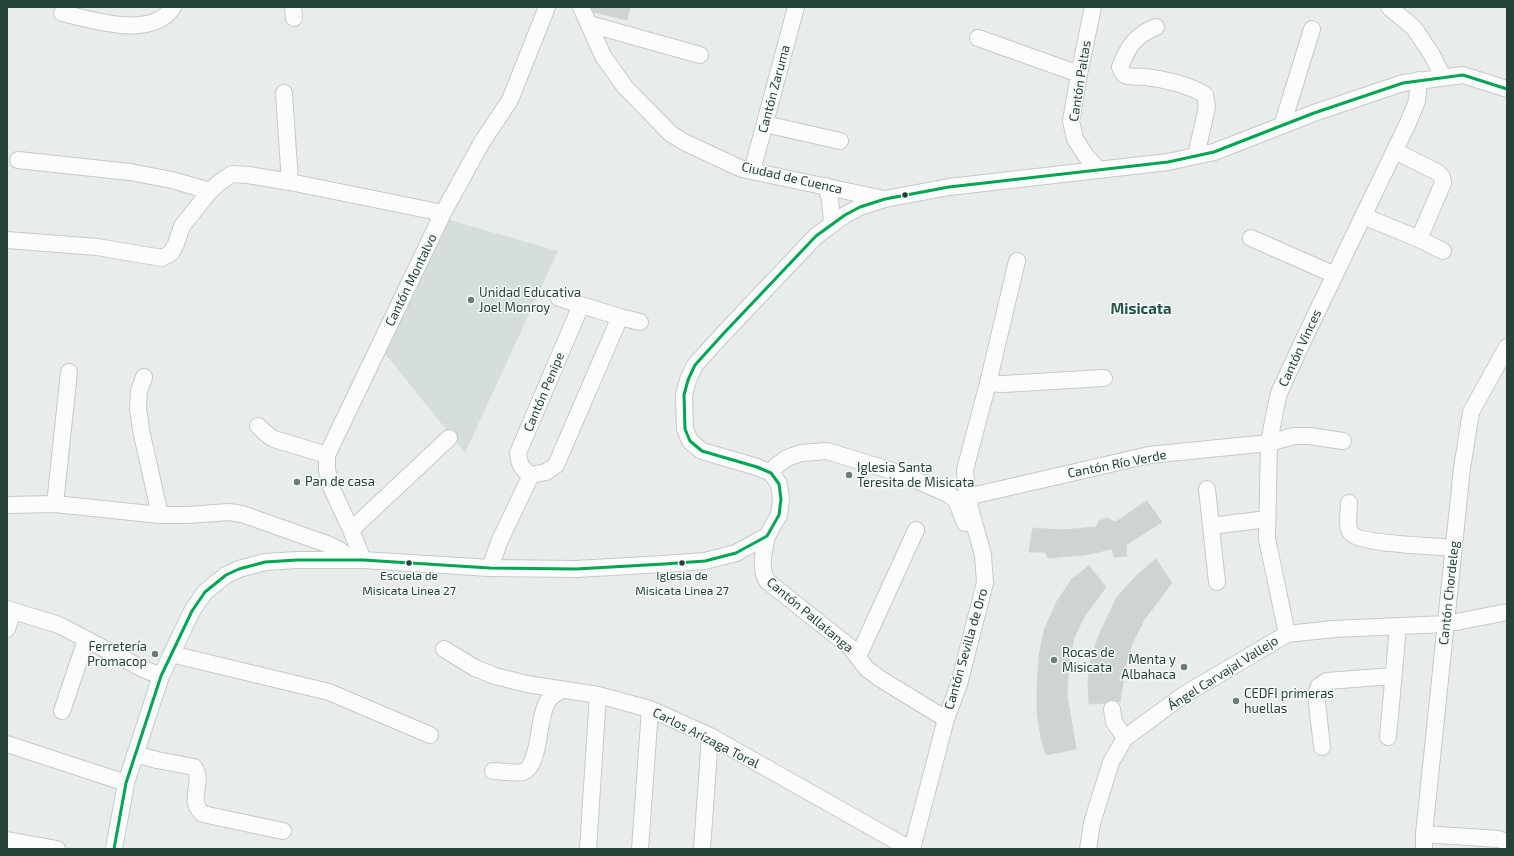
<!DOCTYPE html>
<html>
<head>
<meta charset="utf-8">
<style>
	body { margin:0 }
	#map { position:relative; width:1514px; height:856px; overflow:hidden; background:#e8edeb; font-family:"Exo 2",sans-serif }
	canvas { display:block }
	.frame { position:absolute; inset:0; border:8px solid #24423a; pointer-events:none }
</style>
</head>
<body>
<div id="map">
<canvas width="1514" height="856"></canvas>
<div class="frame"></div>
</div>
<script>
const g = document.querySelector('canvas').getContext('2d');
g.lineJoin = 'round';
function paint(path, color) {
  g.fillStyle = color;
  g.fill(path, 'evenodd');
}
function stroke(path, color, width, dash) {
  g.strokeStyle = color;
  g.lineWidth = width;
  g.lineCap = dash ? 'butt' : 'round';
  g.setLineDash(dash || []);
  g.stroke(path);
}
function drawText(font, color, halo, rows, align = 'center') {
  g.font = font + ' "Exo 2",sans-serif';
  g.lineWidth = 3;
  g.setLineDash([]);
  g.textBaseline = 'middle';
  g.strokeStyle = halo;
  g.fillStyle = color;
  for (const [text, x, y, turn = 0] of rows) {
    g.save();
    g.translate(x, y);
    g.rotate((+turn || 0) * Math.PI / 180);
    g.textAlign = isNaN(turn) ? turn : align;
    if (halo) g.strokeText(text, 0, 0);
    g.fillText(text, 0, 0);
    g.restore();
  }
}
const built = new Path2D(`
	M 446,219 L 558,251 L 465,453 L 382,350 Z`);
const building = new Path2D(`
	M 591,7 L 630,7 L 627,20 L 593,12 Z
	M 1147,501 L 1162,522 L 1126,545 L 1127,556 L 1114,557 L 1112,549 L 1085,555 L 1048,558 L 1045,552 L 1029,552 L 1033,528 L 1061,530 L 1096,527 L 1099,521 L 1108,518 L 1115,522 Z
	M 1156,559 L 1172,583 L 1144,620 L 1132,644 L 1125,669 L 1120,702 L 1111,700 L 1105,703 L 1089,704 L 1088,684 L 1091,658 L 1099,635 L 1117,597 L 1135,577 Z
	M 1089,566 L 1106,587 L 1084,617 L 1074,638 L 1069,663 L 1067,695 L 1076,749 L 1046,755 L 1041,738 L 1037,713 L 1037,686 L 1039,657 L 1044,630 L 1057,601 L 1072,579 Z`);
const minor = new Path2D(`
	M 293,7 L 294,18
	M 581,7 L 603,56 L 625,87 L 671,134 L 686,143 L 742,169 L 884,199
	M 1093,7 L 1079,74 L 1071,121 L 1075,139 L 1086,156 L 1099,170
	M 1389,7 L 1414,28 L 1432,55 L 1443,77
	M 62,13 C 93,20 152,40 173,7
	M 589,24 L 700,55
	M 1156,27 C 1135,35 1128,47 1120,67 C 1121,70 1122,73 1125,75 C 1130,78 1140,76 1146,77 C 1164,79 1190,85 1205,95 L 1207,107 L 1196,156
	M 978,38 L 1079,74
	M 284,93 L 290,182
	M 765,124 L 840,141
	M 1282,126 L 1312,29
	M 1395,151 L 1437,172 L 1442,177 L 1443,183 L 1419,239
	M 18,160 L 130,172 L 172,180 L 210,191
	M 752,171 L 796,7
	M 826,186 L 830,199 L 832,224
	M 1363,216 L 1419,239 L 1443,251
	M 1251,238 L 1335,275
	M 7,240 L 97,247 L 162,258 L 171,253 L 176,244 L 182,226 L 210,191 L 220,182 L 232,174 L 248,175 L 290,182 L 443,213
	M 559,298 L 581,305
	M 581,305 L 620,317 L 556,465 L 546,472 L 531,475 C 522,470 519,464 518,453 Z
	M 620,317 L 640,322
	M 144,377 L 139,391 L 138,408 L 141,430 L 160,515
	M 988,383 L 1003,384 L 1104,378
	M 258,426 L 269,436 L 274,439 L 327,455
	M 771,473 L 776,466 L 787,458 L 801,453 L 827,451 L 902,474 L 948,494 L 956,500 L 965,523
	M 1207,489 L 1217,582
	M 967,497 L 1149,455 L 1269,443 L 1294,436 L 1309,436 L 1343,441
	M 1349,503 C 1349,512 1346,526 1351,533 C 1358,544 1438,546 1454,548
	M 55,504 L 69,372
	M 7,505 L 55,504 L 160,515 L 187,515 L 229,512 L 242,514 L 327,544 L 338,549 L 352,560
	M 1211,526 L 1267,519
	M 351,530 L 449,438
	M 767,536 C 764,551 759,567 767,581 L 850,647 L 866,668 L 879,678 L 946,719
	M 363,560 L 351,530 L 332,489 L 327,470 L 327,455 L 443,213 L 482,142 L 510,100 L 547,7
	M 490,568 L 500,540 L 531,475
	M 7,609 L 59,625 L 143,669 L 161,676
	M 7,629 L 13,611
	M 1287,634 L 1267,539 L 1269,443 L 1275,411 L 1279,393 L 1302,343 L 1408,123 L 1417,101 L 1419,80
	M 444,649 L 475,668 L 495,676 L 527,684 L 598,695 L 650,709 L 710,736 L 910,849
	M 171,654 L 329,692 L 430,735
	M 858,657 L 916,530
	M 1112,709 L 1114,722 L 1125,738
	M 62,711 L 86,640
	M 1388,737 L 1398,627
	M 7,744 L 126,783
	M 1322,747 L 1316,694 L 1319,686 L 1327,681 L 1393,676
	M 135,754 L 157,760 L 194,767 C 205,782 186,800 203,814 L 283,831
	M 493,771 C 501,771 516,774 523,772 C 541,766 537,717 548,701 C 551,696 557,693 562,690
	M 1424,834 L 1498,839 L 1507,842
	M 7,840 L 57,849
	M 114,849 L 126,783 L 161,676 L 192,611 L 205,592 L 226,575 L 239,569 L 265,562 L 297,560 L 363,560 L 490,568 L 576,569 L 664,564 L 705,561 L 736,553 L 767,536 L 779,515 L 781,499 L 779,484 L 771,473 L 757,467 L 702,451 L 690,441 L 685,429 L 684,395 L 688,380 L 695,365 L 724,333 L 816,236 L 845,215 L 860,207 L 885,199 L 949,187 L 1168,162 L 1214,152 L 1314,113 L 1403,83 L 1463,75 L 1507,89
	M 588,849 L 598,695
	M 640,849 L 650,709
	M 702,849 L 710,736
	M 912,849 L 946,719 L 959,684 L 985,583 L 983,555 L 967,497 L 965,470 L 988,383 L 1017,261
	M 1088,849 L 1092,823 L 1111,762 L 1125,738 L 1182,696 L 1287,634 L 1334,629 L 1446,624 L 1507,612
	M 1424,849 L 1424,834 L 1462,468 L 1471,412 L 1507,347`);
const bus1 = new Path2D(`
	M 114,849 L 126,783 L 161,676 L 192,611 L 205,592 L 226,575 L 239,569 L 265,562 L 297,560 L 363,560 L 490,568 L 576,569 L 664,564 L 705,561 L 736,553 L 767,536 L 779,515 L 781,499 L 779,484 L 771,473 L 757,467 L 702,451 L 690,441 L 685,429 L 684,395 L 688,380 L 695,365 L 724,333 L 816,236 L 845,215 L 860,207 L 885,199 L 949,187 L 1168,162 L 1214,152 L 1314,113 L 1403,83 L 1463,75 L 1507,89`);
const markers = [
	[905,195,3.5,"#24423a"],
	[471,300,4,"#697e78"],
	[849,475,4,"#697e78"],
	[297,482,4,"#697e78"],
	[409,563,3.5,"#24423a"],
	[682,563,3.5,"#24423a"],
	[155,654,4,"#697e78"],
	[1054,660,4,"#697e78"],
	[1184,667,4,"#697e78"],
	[1236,701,4,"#697e78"]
];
const busNames = [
	["Escuela de",409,576],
	["Misicata Linea 27",409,591],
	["Iglesia de",682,576],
	["Misicata Linea 27",682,591]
];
const streetNames = [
	["Cantón Paltas",1080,81,-81],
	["Cantón Zaruma",774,89,-75],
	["Ciudad de Cuenca",792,178,13],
	["Cantón Montalvo",411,280,-64],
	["Cantón Vinces",1300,348,-65],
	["Cantón Penipe",544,392,-67],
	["Cantón Río Verde",1117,464,-11],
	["Cantón Chordeleg",1449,593,-84],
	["Cantón Pallatanga",810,615,40],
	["Cantón Sevilla de Oro",966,649,-74],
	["Ángel Carvajal Vallejo",1223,673,-32],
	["Carlos Arízaga Toral",706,738,27]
];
const poiNames = [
	["Unidad Educativa",479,293],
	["Joel Monroy",479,308],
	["Iglesia Santa",857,468],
	["Teresita de Misicata",857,483],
	["Pan de casa",305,482],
	["Ferretería",147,647,"right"],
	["Promacop",147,662,"right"],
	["Rocas de",1062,653],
	["Misicata",1062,668],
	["Menta y",1176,660,"right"],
	["Albahaca",1176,675,"right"],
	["CEDFI primeras",1244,694],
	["huellas",1244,709]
];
const quarterNames = [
	["Misicata",1141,309]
];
paint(built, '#d6dedb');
paint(building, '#cfd4d2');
stroke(building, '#d1d6d4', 1);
stroke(minor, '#c5cac8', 18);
stroke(minor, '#fcfcfc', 16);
stroke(bus1, '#00a651', 3);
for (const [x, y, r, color] of markers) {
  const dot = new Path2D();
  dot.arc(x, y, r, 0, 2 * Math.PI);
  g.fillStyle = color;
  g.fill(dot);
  stroke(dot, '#f7fbf9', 1.5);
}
drawText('12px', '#24423a', '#f7fbf9', busNames);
drawText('13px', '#24423a', '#f7fbf9', streetNames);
drawText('13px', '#24423a', '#f7fbf9', poiNames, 'left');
drawText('bold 15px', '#1f5548', '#f7fbf9', quarterNames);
</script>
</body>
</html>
